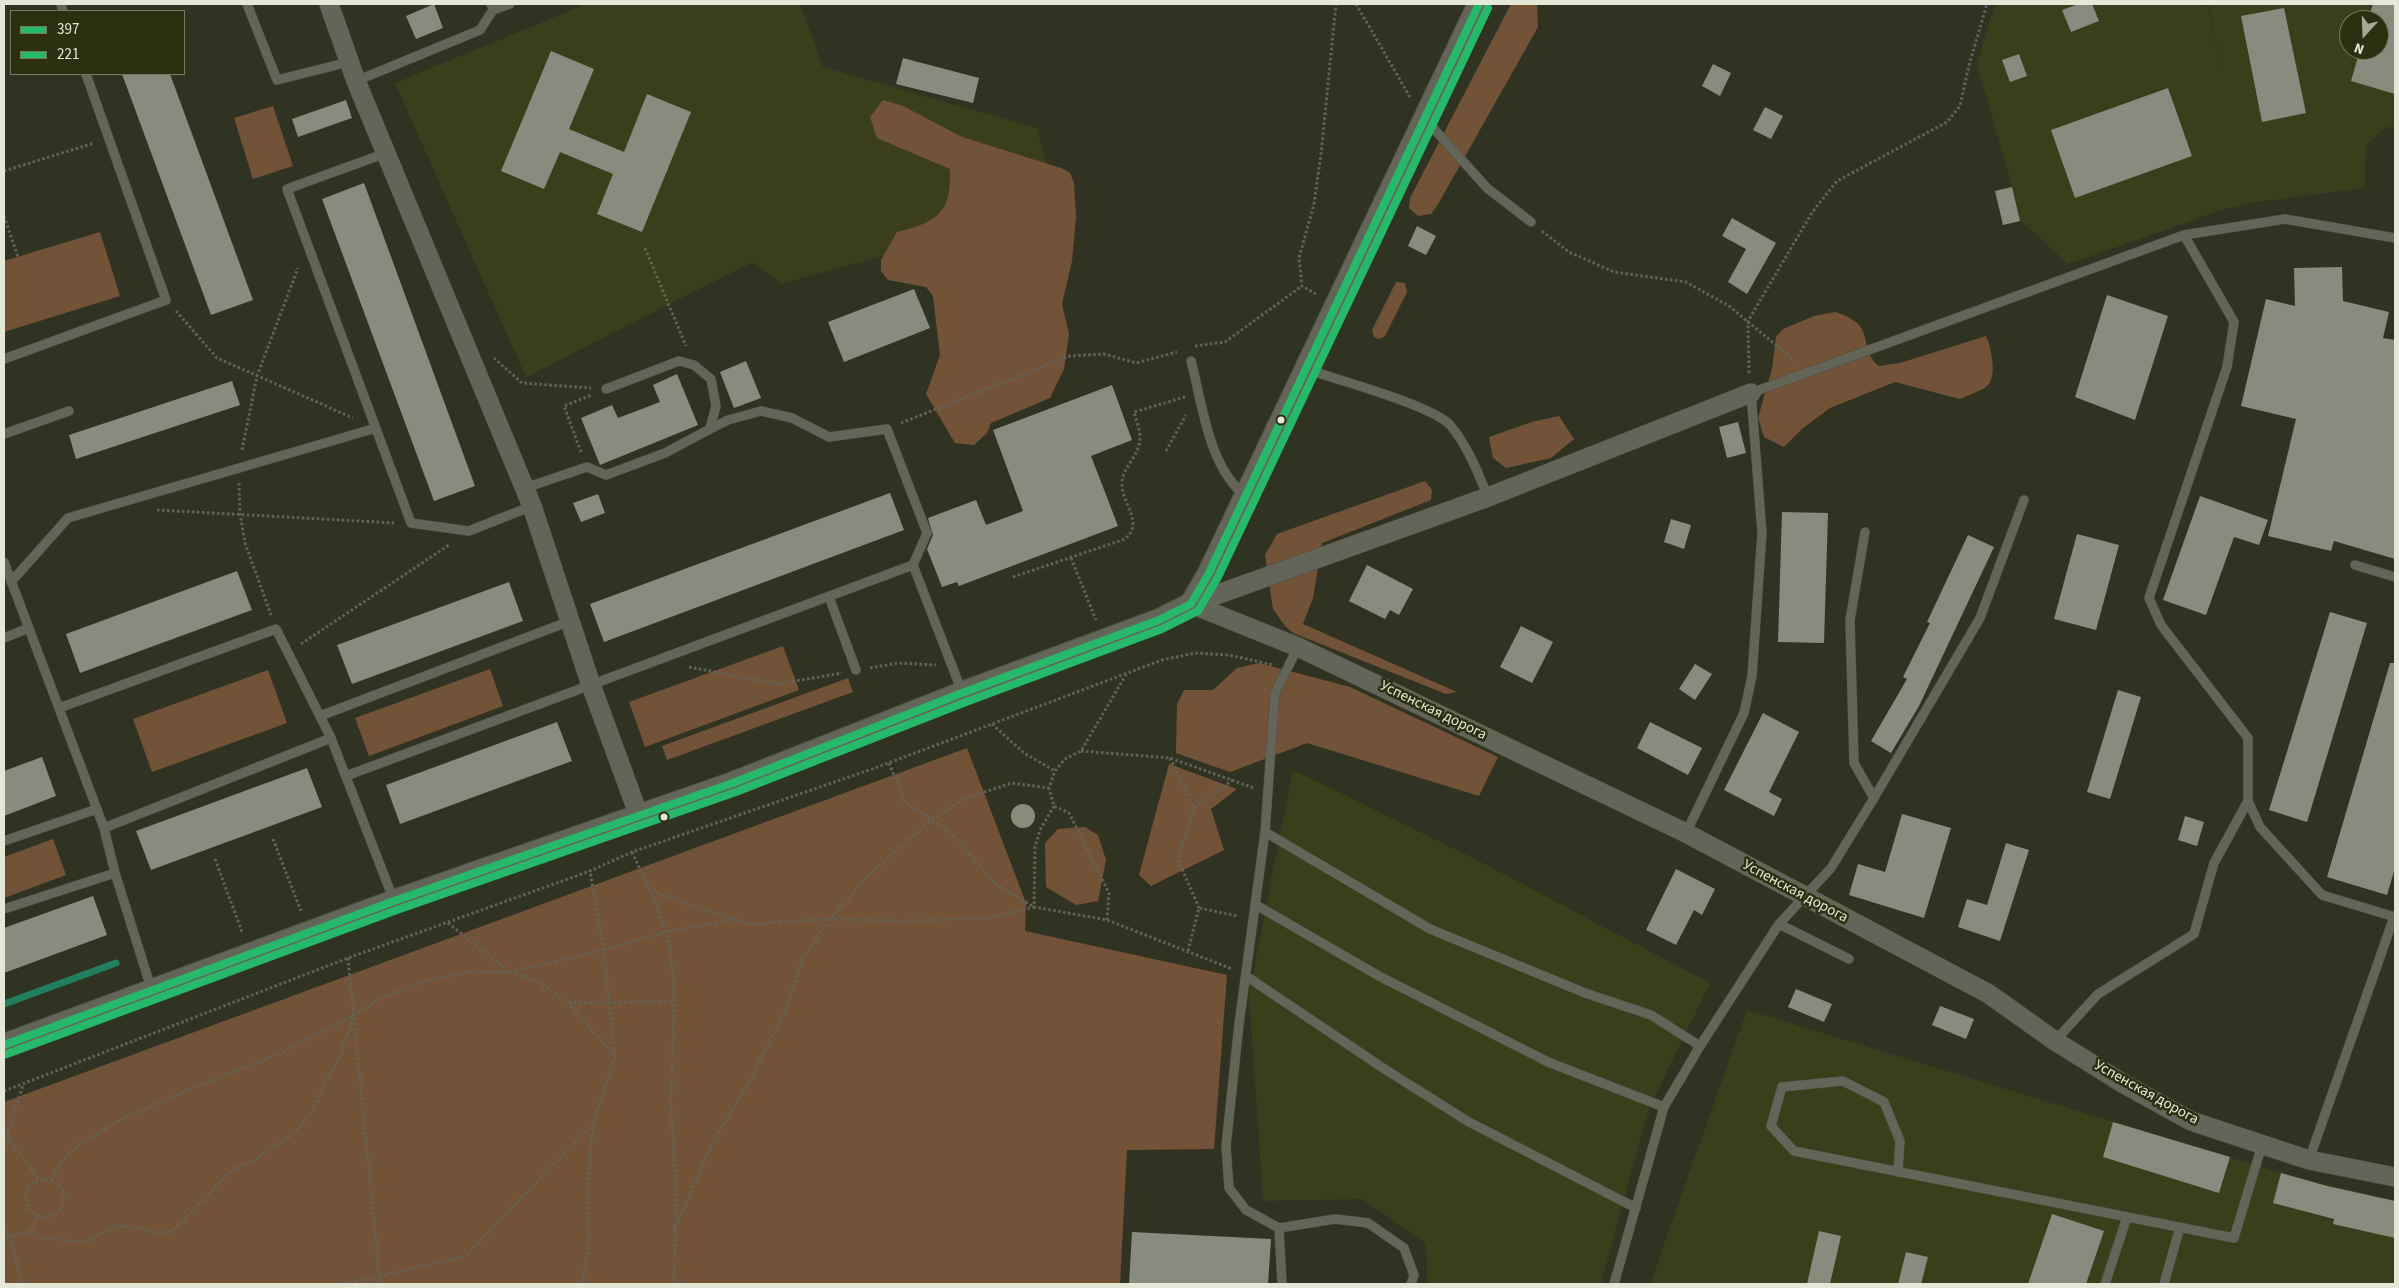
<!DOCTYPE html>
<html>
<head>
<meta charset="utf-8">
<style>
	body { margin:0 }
	#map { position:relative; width:2399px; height:1288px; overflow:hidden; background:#313322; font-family:"Source Sans 3",sans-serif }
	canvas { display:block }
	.frame { position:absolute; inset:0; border:5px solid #e5e8d6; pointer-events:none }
	.legend { position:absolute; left:10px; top:10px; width:175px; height:65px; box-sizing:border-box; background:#2d2f11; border:1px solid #777960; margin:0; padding:6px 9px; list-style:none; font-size:15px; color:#e5e8d6 }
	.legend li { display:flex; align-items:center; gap:10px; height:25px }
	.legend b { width:25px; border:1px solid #777960 }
	.north { position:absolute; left:2339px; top:10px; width:50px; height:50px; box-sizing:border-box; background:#2d2f11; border:1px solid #777960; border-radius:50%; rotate:200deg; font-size:14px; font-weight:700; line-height:20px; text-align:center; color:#e5e8d6 }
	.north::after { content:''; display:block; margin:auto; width:18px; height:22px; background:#a6a997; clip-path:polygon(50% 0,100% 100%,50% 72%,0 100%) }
</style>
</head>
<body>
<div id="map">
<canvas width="2399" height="1288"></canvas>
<div class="frame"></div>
<ul class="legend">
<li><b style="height:6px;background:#26b969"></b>397</li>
<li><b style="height:6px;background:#26b969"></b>221</li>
</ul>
<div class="north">N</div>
</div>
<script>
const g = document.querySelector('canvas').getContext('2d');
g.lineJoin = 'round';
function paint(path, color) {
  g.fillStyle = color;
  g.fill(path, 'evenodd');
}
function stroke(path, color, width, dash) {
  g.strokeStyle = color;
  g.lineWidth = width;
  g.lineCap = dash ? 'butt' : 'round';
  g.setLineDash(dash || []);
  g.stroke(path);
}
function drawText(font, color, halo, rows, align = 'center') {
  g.font = font + ' "Source Sans 3",sans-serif';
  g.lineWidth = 5;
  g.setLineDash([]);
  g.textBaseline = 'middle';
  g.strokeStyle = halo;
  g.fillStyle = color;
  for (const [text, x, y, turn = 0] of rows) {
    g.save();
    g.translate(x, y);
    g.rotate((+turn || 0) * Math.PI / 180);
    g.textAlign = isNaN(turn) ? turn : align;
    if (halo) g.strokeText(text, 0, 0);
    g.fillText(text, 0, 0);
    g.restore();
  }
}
const built = new Path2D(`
	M 586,4 L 800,4 L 823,67 L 1037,128 L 1058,207 L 781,284 L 753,262 L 526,377 L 395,83 Z
	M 1995,4 L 2207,4 L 2224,80 L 2208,4 L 2395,4 L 2395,126 L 2385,128 L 2366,146 L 2365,188 L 2249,203 L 2222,210 L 2068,264 L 2021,221 L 2003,225 L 1995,191 L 2012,186 L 1977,64 ZM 2349,20 L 2379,20 L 2379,50 L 2349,50 Z
	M 1293,770 L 1473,858 L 1710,983 L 1648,1111 L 1601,1284 L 1427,1284 L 1426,1243 L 1362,1199 L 1263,1201 L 1249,994 Z
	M 1747,1010 L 2281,1173 L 2395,1201 L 2395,1284 L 1650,1284 Z`);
const green = new Path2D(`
	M 1511,4 L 1537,4 L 1538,27 L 1437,206 L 1431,214 L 1418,216 L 1409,208 L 1410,198 Z
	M 883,100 L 903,106 L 962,137 L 1061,168 L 1070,173 L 1074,183 L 1076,217 L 1072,261 L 1062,304 L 1069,334 L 1064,369 L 1050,398 L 991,423 L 987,433 L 974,445 L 955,443 L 926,394 L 940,355 L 933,296 L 926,287 L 888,280 L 881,271 L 881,260 L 897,232 C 937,222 952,213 950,169 L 877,138 L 870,117 Z
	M 273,106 L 293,166 L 253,179 L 234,118 Z
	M 100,232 L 120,296 L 4,332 L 4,261 Z
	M 1396,282 L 1405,283 L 1407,292 L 1385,336 L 1379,339 L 1374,337 L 1372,330 Z
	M 1835,312 C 1879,325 1856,347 1879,366 L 1900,363 L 1986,336 C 1991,346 1997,376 1988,385 C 1982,391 1968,395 1960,399 L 1895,382 L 1830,408 L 1803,428 L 1784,447 L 1764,437 L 1758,418 L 1772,369 L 1776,337 L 1783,329 L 1814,316 Z
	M 1559,416 L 1574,439 L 1551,458 L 1506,468 L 1493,458 L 1489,437 L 1532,422 Z
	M 1425,481 L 1432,490 L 1431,500 L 1322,543 L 1313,598 L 1303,624 L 1457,692 L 1446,694 L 1293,633 L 1285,626 L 1273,609 L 1265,555 L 1277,534 Z
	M 783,646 L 799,690 L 645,747 L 629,702 Z
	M 1259,663 L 1350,687 L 1498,757 L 1479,796 L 1307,743 L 1230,772 L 1176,753 L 1177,704 L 1184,690 L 1213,690 L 1237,668 Z
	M 490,669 L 503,706 L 369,756 L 355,718 Z
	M 268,670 L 287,723 L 152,772 L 133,719 Z
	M 848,678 L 853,692 L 667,760 L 662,746 Z
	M 967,748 L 1026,903 L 1025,931 L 1227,975 L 1214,1149 L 1127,1150 L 1120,1284 L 4,1284 L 4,1102 Z
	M 1169,764 L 1237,789 L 1211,809 L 1224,850 L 1151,886 L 1139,875 Z
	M 1085,827 L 1098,835 L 1106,860 L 1098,901 L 1076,905 L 1046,887 L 1045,843 L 1058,829 Z
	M 53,839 L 66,875 L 4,898 L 4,857 Z`);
const stream = new Path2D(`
	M 4,1004 L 116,963`);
const building = new Path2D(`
	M 434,4 L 443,28 L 416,39 L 406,16 Z
	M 2079,4 L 2092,4 L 2099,21 L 2071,32 L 2062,10 Z
	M 2373,4 L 2395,4 L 2395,94 L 2351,81 L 2360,50 L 2379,50 L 2379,20 L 2368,20 Z
	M 2284,8 L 2306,113 L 2262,122 L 2241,16 Z
	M 551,51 L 594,69 L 569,129 L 624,152 L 647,94 L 691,112 L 642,232 L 597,214 L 613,174 L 560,152 L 544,189 L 501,171 Z
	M 2019,54 L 2027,76 L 2010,82 L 2002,60 Z
	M 903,58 L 979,78 L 973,103 L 896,84 Z
	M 1713,64 L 1731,73 L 1720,96 L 1702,86 Z
	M 122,74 L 170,74 L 253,300 L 211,315 Z
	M 2168,88 L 2192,156 L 2075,198 L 2051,130 Z
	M 346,100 L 352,118 L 298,137 L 292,119 Z
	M 1765,107 L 1783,116 L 1771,139 L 1753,130 Z
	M 364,183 L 475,486 L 434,501 L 322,199 Z
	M 2012,187 L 2020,221 L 2003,225 L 1995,191 Z
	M 1732,218 L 1776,243 L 1747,294 L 1728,282 L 1746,249 L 1722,236 Z
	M 1417,226 L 1436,236 L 1426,255 L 1408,246 Z
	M 2342,267 L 2343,301 L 2389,312 L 2383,338 L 2395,340 L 2395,559 L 2334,541 L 2331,551 L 2268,536 L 2296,419 L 2241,406 L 2266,299 L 2295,306 L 2294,268 Z
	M 914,289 L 930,328 L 844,362 L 828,322 Z
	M 2107,295 L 2168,316 L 2135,420 L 2075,397 Z
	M 746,361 L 761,398 L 734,408 L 720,372 Z
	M 677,374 L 698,425 L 600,465 L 581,418 L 612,405 L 618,418 L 660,402 L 653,385 Z
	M 232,381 L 240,405 L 76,459 L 69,435 Z
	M 1112,385 L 1132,440 L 1091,456 L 1118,526 L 959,586 L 957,582 L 942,587 L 927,549 L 933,535 L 928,518 L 976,500 L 986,525 L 1023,511 L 993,430 Z
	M 1738,422 L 1746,453 L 1727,458 L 1719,427 Z
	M 890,493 L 904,530 L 604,642 L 590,604 Z
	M 598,494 L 605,513 L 581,522 L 573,503 Z
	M 2200,496 L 2268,520 L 2259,545 L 2234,537 L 2206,615 L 2163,600 Z
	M 1782,512 L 1828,513 L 1824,643 L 1778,642 Z
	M 1671,519 L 1691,525 L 1684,549 L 1664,542 Z
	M 2077,534 L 2119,545 L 2096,630 L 2054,619 Z
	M 1968,535 L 1994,547 L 1919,706 L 1891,753 L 1871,741 L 1907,679 L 1903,677 L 1930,623 L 1927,622 Z
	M 1367,565 L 1413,589 L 1399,615 L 1390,610 L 1385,619 L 1349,601 Z
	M 237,571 L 252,610 L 80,673 L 66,634 Z
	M 509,582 L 523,621 L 352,684 L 337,645 Z
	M 2330,612 L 2367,623 L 2307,822 L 2269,810 Z
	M 1521,626 L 1553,642 L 1532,683 L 1500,667 Z
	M 2390,663 L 2395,663 L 2395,868 L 2387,895 L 2327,877 Z
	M 1695,664 L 1712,674 L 1695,700 L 1679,689 Z
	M 2118,690 L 2141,697 L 2110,799 L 2087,792 Z
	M 1763,713 L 1799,732 L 1769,792 L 1782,799 L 1774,816 L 1724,790 Z
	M 557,722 L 572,761 L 400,824 L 386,785 Z
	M 1650,722 L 1702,748 L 1688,775 L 1637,748 Z
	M 42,757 L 56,796 L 4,816 L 4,771 Z
	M 307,768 L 322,807 L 151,870 L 136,831 Z
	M1011 816a12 12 0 1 1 24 0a12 12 0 1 1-24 0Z
	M 1902,814 L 1951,828 L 1924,918 L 1849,895 L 1858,864 L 1885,872 Z
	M 2185,816 L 2204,822 L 2197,846 L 2178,840 Z
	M 2006,843 L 2029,850 L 2000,941 L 1958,927 L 1967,899 L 1987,905 Z
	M 1676,869 L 1715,889 L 1702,915 L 1694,910 L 1676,945 L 1646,930 Z
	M 93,896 L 107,935 L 4,973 L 4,928 Z
	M 1796,989 L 1832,1004 L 1824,1022 L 1788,1007 Z
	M 1940,1006 L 1974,1019 L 1966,1039 L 1932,1025 Z
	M 2113,1122 L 2230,1157 L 2219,1193 L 2103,1157 Z
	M 2281,1173 L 2327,1186 L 2395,1201 L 2395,1238 L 2333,1224 L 2334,1219 L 2273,1203 Z
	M 2052,1214 L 2104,1231 L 2086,1284 L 2028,1284 Z
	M 1819,1231 L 1841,1236 L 1830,1284 L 1807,1284 Z
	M 1132,1232 L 1271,1239 L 1268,1284 L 1129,1284 Z
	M 1906,1252 L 1928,1257 L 1921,1284 L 1898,1284 Z`);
const path = new Path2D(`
	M 1356,4 L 1410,97
	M 4,171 L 94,143
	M 4,216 L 18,257
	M 1542,231 L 1569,252 L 1614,272 L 1686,282 L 1729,306 L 1795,361
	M 645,248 L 686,346
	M 1316,294 L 1302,286 L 1299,258 L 1314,204 L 1321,154 L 1336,4
	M 176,311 L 217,358 L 353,418
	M 1195,346 L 1225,342 L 1302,286
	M 494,358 L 522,383 L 591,388
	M 1749,373 L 1748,321 L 1813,211 L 1837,181 L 1947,122 L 1960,106 L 1969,65 L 1987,4
	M 901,423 L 1070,356 L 1104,354 L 1136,363 L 1177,352
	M 242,450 L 257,376 L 298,268
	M 1166,451 L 1186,415
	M 581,452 L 564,406 L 592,395
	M 239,483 L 240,514 L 245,543 L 271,615
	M 157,510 L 395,523
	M 1071,558 L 1096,620
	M 1013,577 L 1125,539 C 1144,523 1123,505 1122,485 C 1121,468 1140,456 1140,438 C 1140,430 1136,420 1134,412 L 1185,397
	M 301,644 L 449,545
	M 689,667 L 778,684 L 842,673
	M 870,668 L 898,663 L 936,665
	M 992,724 L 1024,753 L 1055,771
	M 1081,751 L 1170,758 L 1254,788
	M 1170,758 L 1194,807 L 1178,860 L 1199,908
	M 889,763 L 904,801 L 950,833 L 996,884 L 1034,907
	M 1054,806 L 1040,830 L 1035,847 L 1034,907 L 1107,920 L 1232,969
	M 1194,807 L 1233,780
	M 273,839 L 301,911
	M 632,852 L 656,904 L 670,945 L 674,993 L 671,1105 L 676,1186 L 674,1284
	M 215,859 L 242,932
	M 648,888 L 686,904 L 734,919
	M 1107,920 L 1109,893 L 1069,813 L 1054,806 L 1049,788 L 1055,771 L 1065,759 L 1081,751 L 1127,673
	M 448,923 L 510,972 L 604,950 L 665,932 L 735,919 L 750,924 L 830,919 L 903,921 L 988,918 L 1034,907
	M 1188,951 L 1199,908 L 1238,916
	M 348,958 L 380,1284
	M 569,1003 L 674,1002
	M 4,1091 L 348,958 L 590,871 L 632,852 L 875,768 L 1162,660 L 1195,653 L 1229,655 L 1273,665
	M 7,1136 L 39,1180
	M 4,1146 L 23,1085
	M26 1198a19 19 0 1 1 38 0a19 19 0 1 1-38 0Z
	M 51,1180 L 60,1163 L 78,1145 L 119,1121 L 180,1093 L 281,1053 L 353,1016 L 383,997 L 427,981 L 464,973 L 510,972 L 536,981 L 568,1003 L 615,1056
	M 4,1228 L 10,1236 L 22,1284
	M 675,1229 L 712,1144 L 750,1080 L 785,1012 L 803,958 L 830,919 L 869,875 L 931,820 L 963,799 L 1012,783 L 1049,788
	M 30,1232 L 37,1216
	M 10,1236 L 30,1232 L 43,1238 L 84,1242 L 118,1226 L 135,1227 L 155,1233 L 170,1232 L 183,1221 L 232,1170 L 257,1159 L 272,1147 L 291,1136 L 312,1113 L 321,1090 L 339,1059 L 353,1017
	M 345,1284 L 466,1256 L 593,1123 L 615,1056 L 604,950 L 590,871
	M 582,1284 L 589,1240 L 588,1189 L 593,1123`);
const service = new Path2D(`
	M 61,4 L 63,11
	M 247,4 L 277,80 L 349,62
	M 491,4 L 493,10 L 510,4
	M 356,81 L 480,30 L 493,10
	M 1426,120 L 1487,188 L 1531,222
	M 386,153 L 287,189 L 411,523 L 469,531 L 532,506
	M 2184,235 L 2234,322 L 2227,367 L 2149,598 L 2161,625 L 2248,738 L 2248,801 L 2260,827 L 2322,895 L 2395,917
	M 4,359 L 166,300 L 86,74
	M 1191,361 C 1203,406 1208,465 1245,496
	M 1306,369 C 1335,379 1435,406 1451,426 C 1468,447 1478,473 1488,497
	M 710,429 L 728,420 L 761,411 L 792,418 L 829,437 L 887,429 L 927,533 L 913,565
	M 4,434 L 69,411
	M 525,488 L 587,467 L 606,475 L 665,453 L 710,429 L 716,406 L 711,379 L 694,365 L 679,361 L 606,389
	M 1865,532 L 1850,620 L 1854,763 L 1874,798
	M 4,562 L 104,828 L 115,873 L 152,991
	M 2355,565 L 2395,577
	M 11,582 L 68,518 L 376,428
	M 829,597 L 856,670
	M 4,638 L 29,628
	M 59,708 L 276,629 L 331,738 L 394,901
	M 320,716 L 570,621
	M 346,776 L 913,565 L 962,692
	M 104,828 L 331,738
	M 1265,832 L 1430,929 L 1585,993 L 1651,1015 L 1700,1046
	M 1686,833 L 1744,713 L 1752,676 L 1762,533 L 1751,393 L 2184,235 L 2285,219 L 2395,238
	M 4,841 L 97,809
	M 1256,905 L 1379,976 L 1548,1062 L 1664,1107
	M 4,909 L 115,873
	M 1779,924 L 1849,959
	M 1246,976 L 1386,1070 L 1469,1122 L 1636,1208
	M 2055,1041 L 2098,994 L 2194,934 L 2214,863 L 2248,801
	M 2309,1160 L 2394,917
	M 1898,1172 L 1900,1141 L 1884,1102 L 1843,1081 L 1782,1087 L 1771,1126 L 1794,1151 L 2234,1238 L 2262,1145
	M 1279,1228 L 1335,1219 L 1368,1223 L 1404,1248 L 1414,1275 L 1411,1284
	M 1282,1284 L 1279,1228 L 1246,1210 L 1229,1188 L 1226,1146 L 1239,1024 L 1265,832 L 1275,693 L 1298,647
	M 1614,1284 L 1664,1107 L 1700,1046 L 1779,924 L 1831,868 L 1874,798 L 1980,618 L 2024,500
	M 2105,1284 L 2127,1217
	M 2164,1284 L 2180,1227`);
const minor = new Path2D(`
	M 329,4 L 356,81 L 532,506 L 591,685 L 639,816
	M 1191,604 L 1298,647 L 1686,833 L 1989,994 L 2055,1041 L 2124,1084 L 2191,1121 L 2309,1160 L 2395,1177
	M 1191,604 L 1488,497 L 1751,393`);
const tertiary = new Path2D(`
	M 4,1045 L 394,901 L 733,783 L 962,693 L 1159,620 L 1191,604 L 1209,573 L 1479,4`);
const bus1 = new Path2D(`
	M 4,1045 L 394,901 L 733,783 L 962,693 L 1159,620 L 1191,604 L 1209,573 L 1479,4`);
const bus2 = new Path2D(`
	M 7,1054 L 397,910 L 736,792 L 966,702 L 1162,629 L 1198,611 L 1218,577 L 1488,8`);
const markers = [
	[1281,420,4.5,"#e5e8d6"],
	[664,817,4.5,"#e5e8d6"]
];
const streetNames = [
	["Успенская дорога",1433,711,26],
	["Успенская дорога",1795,892,28],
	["Успенская дорога",2146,1093,29]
];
paint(built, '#3b3e1b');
paint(green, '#735338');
stroke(stream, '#217f60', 7);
paint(building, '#878c7f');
stroke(service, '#4d4f40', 10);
stroke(minor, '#4d4f40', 20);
stroke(tertiary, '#4d4f40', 24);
stroke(path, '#626358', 3, [2.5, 2.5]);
stroke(service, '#646559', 9);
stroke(minor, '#646559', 19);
stroke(tertiary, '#646559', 22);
stroke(bus1, '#26b969', 8);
stroke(bus2, '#26b969', 8);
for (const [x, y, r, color] of markers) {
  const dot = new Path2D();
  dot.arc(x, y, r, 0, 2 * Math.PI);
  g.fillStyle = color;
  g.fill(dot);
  stroke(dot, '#2d2f11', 2);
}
drawText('15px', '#e5e8d6', '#2d2f11', streetNames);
</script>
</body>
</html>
